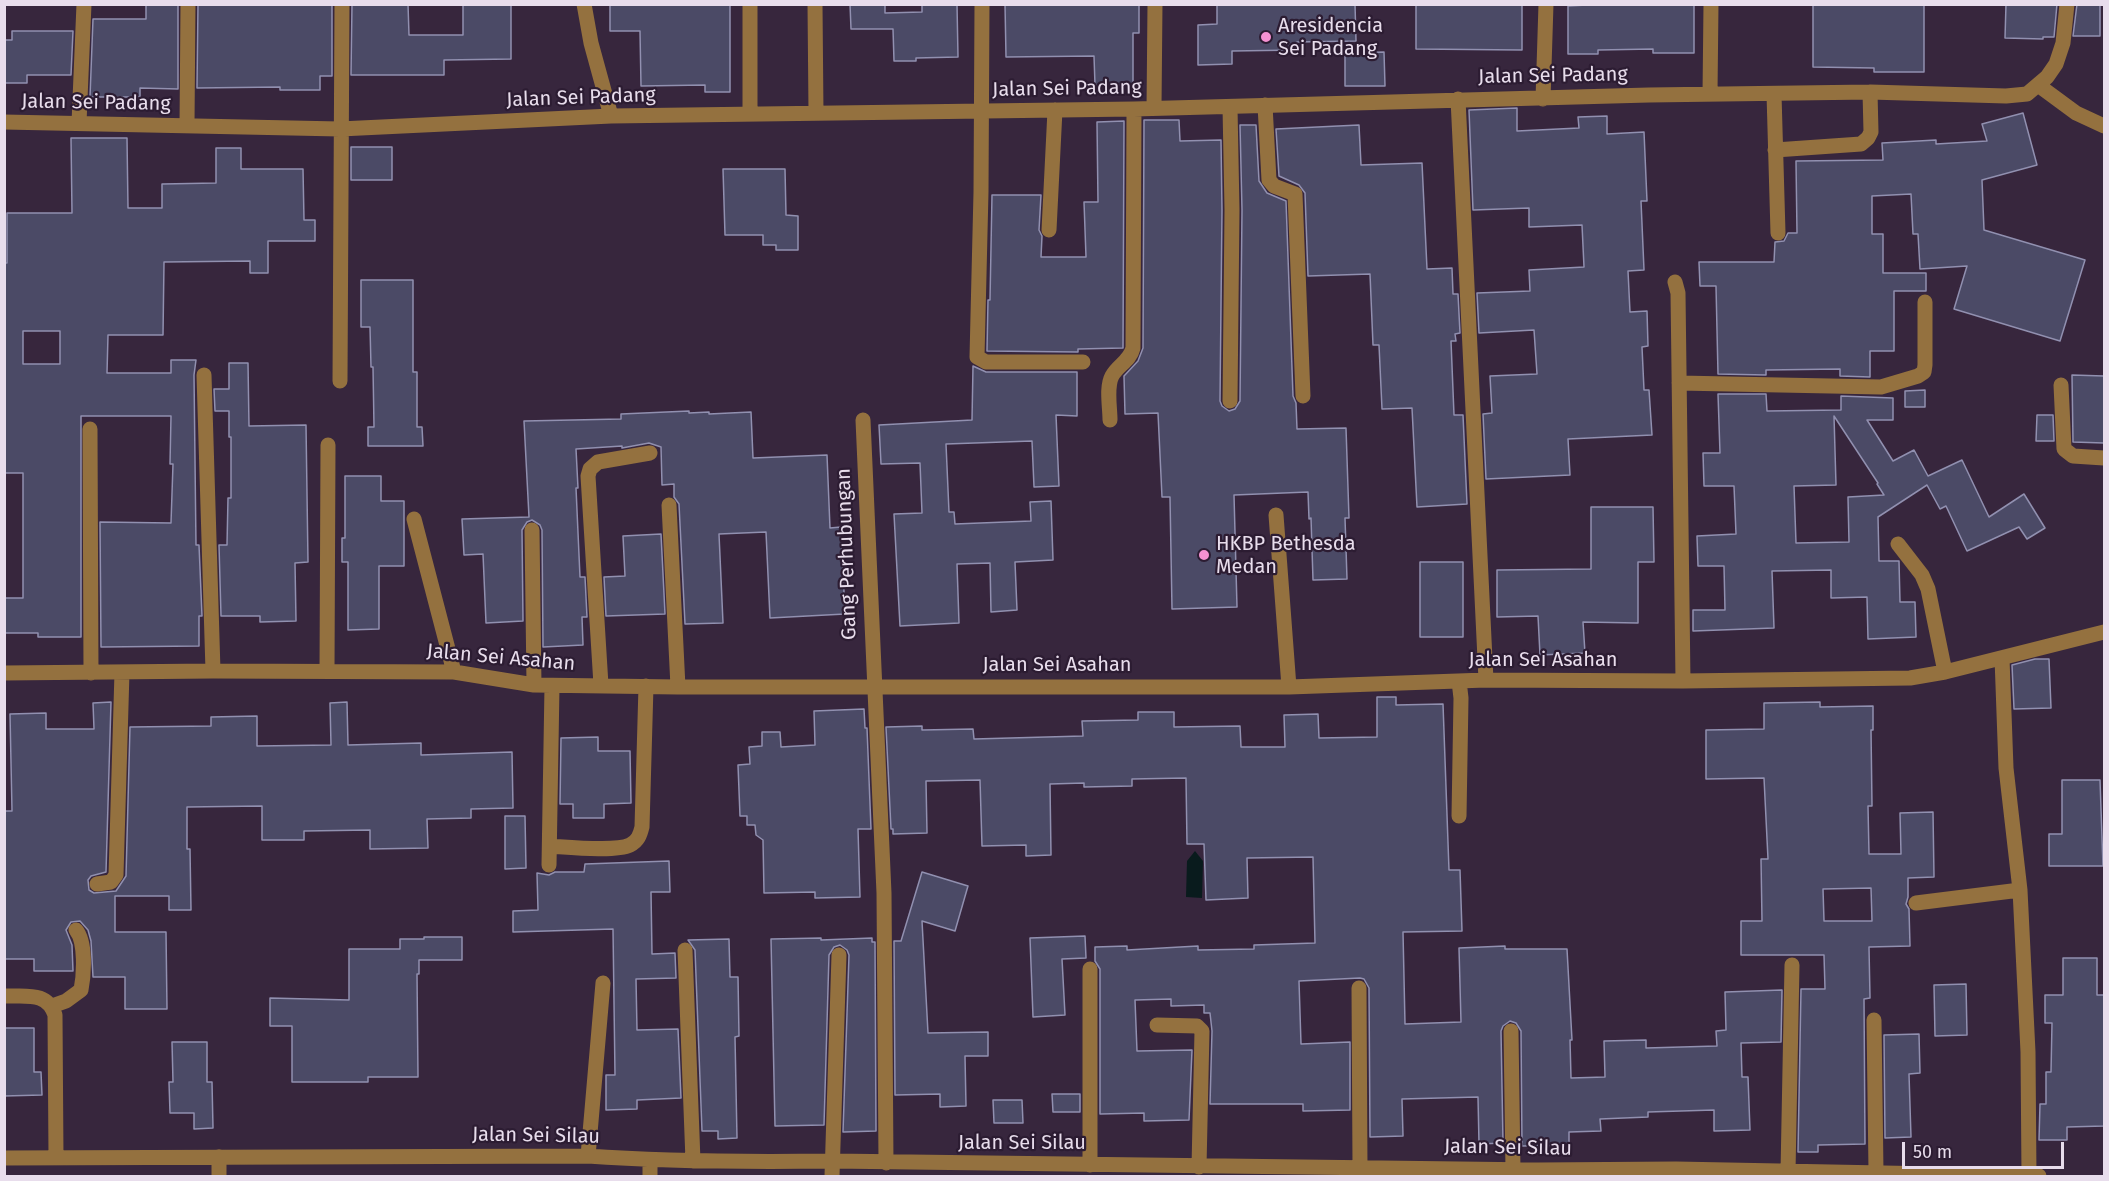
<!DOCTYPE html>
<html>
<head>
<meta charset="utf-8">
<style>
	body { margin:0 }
	#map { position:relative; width:2109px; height:1181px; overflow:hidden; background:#37263d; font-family:"Fira Sans",sans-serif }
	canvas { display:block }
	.frame { position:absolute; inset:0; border:6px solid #e8ddec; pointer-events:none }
	.scale { position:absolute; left:1902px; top:1142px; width:162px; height:27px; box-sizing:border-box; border:3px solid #e8ddec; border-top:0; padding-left:8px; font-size:18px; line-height:21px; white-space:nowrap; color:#e8ddec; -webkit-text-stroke:4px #2c1c32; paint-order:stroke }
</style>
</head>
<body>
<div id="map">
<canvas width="2109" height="1181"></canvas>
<div class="frame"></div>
<div class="scale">50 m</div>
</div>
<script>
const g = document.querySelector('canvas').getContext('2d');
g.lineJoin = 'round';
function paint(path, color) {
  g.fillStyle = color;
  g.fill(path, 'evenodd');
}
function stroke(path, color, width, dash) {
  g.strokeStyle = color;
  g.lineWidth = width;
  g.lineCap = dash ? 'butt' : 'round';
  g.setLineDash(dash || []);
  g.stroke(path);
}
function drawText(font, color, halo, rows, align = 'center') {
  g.font = font + ' "Fira Sans",sans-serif';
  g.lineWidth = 4.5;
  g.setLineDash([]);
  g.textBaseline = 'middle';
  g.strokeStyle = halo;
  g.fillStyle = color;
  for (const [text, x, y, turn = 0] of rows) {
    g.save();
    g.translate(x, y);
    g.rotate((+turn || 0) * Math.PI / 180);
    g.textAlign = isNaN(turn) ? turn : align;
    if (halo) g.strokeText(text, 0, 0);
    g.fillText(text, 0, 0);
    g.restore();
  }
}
const water = new Path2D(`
	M 1195,851 L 1203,861 L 1202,898 L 1186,897 L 1187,861 Z`);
const building = new Path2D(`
	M 146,4 L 178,4 L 178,89 L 140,88 L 140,97 L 90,97 L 93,19 L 146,19 Z
	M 198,4 L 332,4 L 332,76 L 320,76 L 320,90 L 280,90 L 280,87 L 197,88 Z
	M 352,4 L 408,4 L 409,35 L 463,35 L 463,4 L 511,4 L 511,59 L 444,60 L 444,75 L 351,75 Z
	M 610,4 L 730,4 L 730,92 L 705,92 L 705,85 L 641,86 L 640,31 L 610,31 Z
	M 850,4 L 885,4 L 885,13 L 922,12 L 922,4 L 957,4 L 958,57 L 916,58 L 916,61 L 894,61 L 893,29 L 851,29 Z
	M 1005,4 L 1139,4 L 1139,33 L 1133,33 L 1133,85 L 1095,85 L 1094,56 L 1006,57 Z
	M 1217,4 L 1355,4 L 1356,41 L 1297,42 L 1297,50 L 1232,51 L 1232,64 L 1198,65 L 1198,25 L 1217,24 Z
	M 1416,4 L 1522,4 L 1522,50 L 1416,49 Z
	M 1606,4 L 1694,4 L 1694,53 L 1653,53 L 1653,49 L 1598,50 L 1598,54 L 1568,54 L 1568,6 Z
	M 1813,4 L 1924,4 L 1924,72 L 1874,72 L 1874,68 L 1813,67 Z
	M 2006,4 L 2057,4 L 2054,37 L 2043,37 L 2043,39 L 2005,38 Z
	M 2077,4 L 2100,4 L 2100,36 L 2073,36 Z
	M 12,31 L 73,31 L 71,75 L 27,75 L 27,83 L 4,83 L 4,40 L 12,40 Z
	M 1384,52 L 1385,86 L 1345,86 L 1345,53 Z
	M 1517,108 L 1517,131 L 1579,128 L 1578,117 L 1607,116 L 1607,134 L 1644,132 L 1647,201 L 1641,201 L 1644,270 L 1628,271 L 1630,312 L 1647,311 L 1648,346 L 1642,347 L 1644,390 L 1649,390 L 1652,435 L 1568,439 L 1570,475 L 1486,479 L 1483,414 L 1492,413 L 1490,376 L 1537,374 L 1534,330 L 1479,333 L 1477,293 L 1530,291 L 1529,270 L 1584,267 L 1582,225 L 1529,227 L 1529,208 L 1473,210 L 1469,110 Z
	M 2023,113 L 2037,165 L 1982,180 L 1984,230 L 2085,260 L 2060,341 L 1954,309 L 1967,266 L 1920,269 L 1918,234 L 1913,234 L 1911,194 L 1872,196 L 1872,234 L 1883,234 L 1883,273 L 1926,273 L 1926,291 L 1894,291 L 1894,351 L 1870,351 L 1870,377 L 1840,376 L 1840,369 L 1766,370 L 1766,375 L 1718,374 L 1716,286 L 1700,286 L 1699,262 L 1774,262 L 1775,242 L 1784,241 L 1788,233 L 1797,233 L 1796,161 L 1883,160 L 1882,143 L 1936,140 L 1936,144 L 1987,141 L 1982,124 Z
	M 1144,120 L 1179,120 L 1180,141 L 1221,140 L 1222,210 L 1220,401 L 1222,406 L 1229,411 L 1235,409 L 1240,401 L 1242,210 L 1240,125 L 1256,125 L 1259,181 L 1267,193 L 1286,201 L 1293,396 L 1296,403 L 1297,429 L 1346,428 L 1349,518 L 1345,518 L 1347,579 L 1313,580 L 1311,518 L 1309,519 L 1308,492 L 1234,495 L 1237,607 L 1172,609 L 1170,497 L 1162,497 L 1158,413 L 1125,414 L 1124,376 L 1138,361 L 1143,348 Z
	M 1124,121 L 1123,348 L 1078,349 L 1078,352 L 987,351 L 988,300 L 990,300 L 992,195 L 1041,195 L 1039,230 L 1042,236 L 1041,257 L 1086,257 L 1084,202 L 1098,202 L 1097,122 Z
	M 1359,125 L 1361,165 L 1422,163 L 1427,269 L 1452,268 L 1453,294 L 1458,294 L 1460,333 L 1455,334 L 1456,341 L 1451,341 L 1454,415 L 1463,415 L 1467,504 L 1417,507 L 1412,408 L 1382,409 L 1379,345 L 1373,345 L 1370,274 L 1308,276 L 1305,193 L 1299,185 L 1279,176 L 1276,129 Z
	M 71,138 L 127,138 L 128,208 L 162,208 L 162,184 L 216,183 L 216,148 L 241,148 L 241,169 L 303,169 L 304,220 L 315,220 L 315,241 L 268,241 L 268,273 L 250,273 L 250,261 L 164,262 L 163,335 L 108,335 L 107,373 L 171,373 L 171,360 L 196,360 L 194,375 L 196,545 L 199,545 L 202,616 L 199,616 L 199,646 L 101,647 L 100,522 L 171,523 L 173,464 L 170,464 L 171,416 L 81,416 L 81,637 L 38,637 L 38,633 L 4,633 L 4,598 L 23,598 L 23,473 L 4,473 L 4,304 L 5,263 L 7,263 L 7,213 L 72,213 ZM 23,331 L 60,331 L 60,364 L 23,364 Z
	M 351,147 L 392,147 L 392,180 L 351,180 Z
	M 723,169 L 785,169 L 786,215 L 798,216 L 798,250 L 776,250 L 776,245 L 763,245 L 763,235 L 725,235 Z
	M 361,280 L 413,280 L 413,372 L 417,372 L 417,427 L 422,427 L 423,446 L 368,446 L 368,427 L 374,427 L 373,367 L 371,367 L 370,327 L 361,327 Z
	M 229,363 L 248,363 L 249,426 L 306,425 L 308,562 L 295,563 L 296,621 L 260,622 L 260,616 L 221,616 L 219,545 L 227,545 L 228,498 L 231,498 L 231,437 L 229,437 L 229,411 L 215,411 L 214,389 L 229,389 Z
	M 973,366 L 986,372 L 1077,372 L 1077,416 L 1056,415 L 1059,486 L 1034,487 L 1032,441 L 946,444 L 949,512 L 954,512 L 955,524 L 1031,521 L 1030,502 L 1051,501 L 1053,560 L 1015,562 L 1017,610 L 991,612 L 990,563 L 957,564 L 959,623 L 900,626 L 894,514 L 922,513 L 920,463 L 881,464 L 879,425 L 972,420 Z
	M 2072,375 L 2104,376 L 2104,443 L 2073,442 Z
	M 1925,390 L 1925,407 L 1905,407 L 1905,391 Z
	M 1718,394 L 1766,394 L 1767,411 L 1841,410 L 1841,396 L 1893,398 L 1893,420 L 1867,420 L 1893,461 L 1914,450 L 1928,476 L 1962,460 L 1989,517 L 2024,494 L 2045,528 L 2027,539 L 2019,527 L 1967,551 L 1946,506 L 1940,509 L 1927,485 L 1878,517 L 1879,561 L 1899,561 L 1900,602 L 1915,602 L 1916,637 L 1868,639 L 1867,597 L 1831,598 L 1831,570 L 1772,571 L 1774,628 L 1693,631 L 1693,610 L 1725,610 L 1724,566 L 1698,566 L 1697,536 L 1736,534 L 1734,486 L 1704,486 L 1703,453 L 1720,453 ZM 1834,416 L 1878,483 L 1877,484 L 1884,495 L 1848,497 L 1849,542 L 1796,543 L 1794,486 L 1836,485 Z
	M 689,411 L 689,413 L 709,412 L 709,414 L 751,412 L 753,458 L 827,455 L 830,528 L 841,527 L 845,614 L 770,618 L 766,532 L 719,534 L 723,623 L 685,624 L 679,504 L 674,497 L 674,484 L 662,485 L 661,447 L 649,443 L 622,448 L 622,446 L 576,449 L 578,488 L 576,488 L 580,577 L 585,577 L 587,617 L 582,617 L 583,645 L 543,647 L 542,530 L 540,525 L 532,520 L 527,522 L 522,530 L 523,621 L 486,623 L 483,554 L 464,555 L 462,519 L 529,517 L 524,421 L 621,419 L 621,414 Z
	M 2037,415 L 2053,415 L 2054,441 L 2036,441 Z
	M 345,476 L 381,476 L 381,501 L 404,501 L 404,566 L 379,566 L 379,629 L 348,630 L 348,562 L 342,562 L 342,538 L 345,538 Z
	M 1591,507 L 1653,507 L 1654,562 L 1638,562 L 1638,623 L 1583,622 L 1585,653 L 1540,655 L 1538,616 L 1497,617 L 1497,570 L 1591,569 Z
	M 661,534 L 665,614 L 606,616 L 604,577 L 625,576 L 623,536 Z
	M 1420,562 L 1463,562 L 1463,637 L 1420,637 Z
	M 2035,659 L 2049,659 L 2051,708 L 2014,709 L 2012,665 Z
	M 1377,697 L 1396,697 L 1396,705 L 1443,704 L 1449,870 L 1460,870 L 1462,931 L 1403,932 L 1405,1024 L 1461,1022 L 1459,948 L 1505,946 L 1505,949 L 1567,949 L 1572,1040 L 1570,1040 L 1571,1078 L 1605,1077 L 1604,1041 L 1646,1040 L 1646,1048 L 1717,1046 L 1716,1031 L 1726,1030 L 1725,992 L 1782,990 L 1781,1042 L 1741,1043 L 1742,1077 L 1748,1077 L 1750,1130 L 1714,1131 L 1714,1110 L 1648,1112 L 1648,1117 L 1600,1119 L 1601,1131 L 1569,1132 L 1569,1145 L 1522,1146 L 1521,1031 L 1516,1023 L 1510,1021 L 1503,1026 L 1501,1031 L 1503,1143 L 1479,1144 L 1478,1097 L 1402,1099 L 1403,1136 L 1370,1137 L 1369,988 L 1364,979 L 1360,978 L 1299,981 L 1301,1044 L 1350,1042 L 1350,1110 L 1303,1111 L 1303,1104 L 1210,1104 L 1212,1031 L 1210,1013 L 1204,1013 L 1204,1005 L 1171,1006 L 1171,999 L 1135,1000 L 1137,1051 L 1192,1050 L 1189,1120 L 1144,1121 L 1144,1113 L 1100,1114 L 1100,969 L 1095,961 L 1095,947 L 1127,946 L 1127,950 L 1198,946 L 1198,950 L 1254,949 L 1254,945 L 1315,943 L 1313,857 L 1247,858 L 1248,898 L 1206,900 L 1204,844 L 1187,844 L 1186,778 L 1132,779 L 1132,786 L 1084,787 L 1084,783 L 1050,784 L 1051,855 L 1026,856 L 1026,845 L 982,846 L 980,780 L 926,781 L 927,833 L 893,834 L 893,829 L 891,829 L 886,727 L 922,726 L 922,730 L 973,729 L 974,739 L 1083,736 L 1082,721 L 1138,720 L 1138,712 L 1174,712 L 1174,727 L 1240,726 L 1241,747 L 1285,747 L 1284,715 L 1318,714 L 1319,738 L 1377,737 Z
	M 111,702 L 106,872 L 91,876 L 88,880 L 89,890 L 94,893 L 116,891 L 126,876 L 130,727 L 211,726 L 211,717 L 257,716 L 257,746 L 331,745 L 330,703 L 347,702 L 348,745 L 421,743 L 421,755 L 512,752 L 513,808 L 471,809 L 471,818 L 427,819 L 428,848 L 370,849 L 370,830 L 304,831 L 304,840 L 262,840 L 262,806 L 187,807 L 187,849 L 190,849 L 191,910 L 169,910 L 169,896 L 115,896 L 115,932 L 166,932 L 167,1009 L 125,1009 L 125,977 L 93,977 L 91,941 L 88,930 L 80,921 L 71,922 L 66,930 L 72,945 L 73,971 L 34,971 L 34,959 L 4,959 L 4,811 L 12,811 L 10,714 L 46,713 L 46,729 L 94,729 L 93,703 Z
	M 1820,702 L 1820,707 L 1873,706 L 1873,730 L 1871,730 L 1872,806 L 1868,806 L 1869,854 L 1901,854 L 1900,813 L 1933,812 L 1934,877 L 1908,878 L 1908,897 L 1906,904 L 1909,909 L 1910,946 L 1869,947 L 1870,998 L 1864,999 L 1865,1144 L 1818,1145 L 1818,1152 L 1798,1152 L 1801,989 L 1825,989 L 1824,955 L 1741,955 L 1741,921 L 1762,921 L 1761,859 L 1768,859 L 1764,778 L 1706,779 L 1706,730 L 1764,729 L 1764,703 ZM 1871,888 L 1872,921 L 1824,921 L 1823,889 Z
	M 864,709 L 865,728 L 867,728 L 871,829 L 858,829 L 860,897 L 815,898 L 815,892 L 764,893 L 763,840 L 756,835 L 755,825 L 747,825 L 747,816 L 740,816 L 738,765 L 750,764 L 749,747 L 762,746 L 762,732 L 780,732 L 781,747 L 815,745 L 814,711 Z
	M 598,737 L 598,751 L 630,751 L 631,803 L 604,804 L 604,818 L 573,818 L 573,804 L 560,804 L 561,738 Z
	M 2062,780 L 2100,780 L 2103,866 L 2049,866 L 2049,834 L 2062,834 Z
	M 505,816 L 525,816 L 526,868 L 505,869 Z
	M 669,861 L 670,892 L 651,892 L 652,954 L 675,953 L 676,978 L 636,979 L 637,1030 L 678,1029 L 681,1098 L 637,1100 L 637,1109 L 606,1110 L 606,1075 L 615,1075 L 613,929 L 513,932 L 513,911 L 538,910 L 537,873 L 549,875 L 555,872 L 584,872 L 585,864 Z
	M 922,872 L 968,886 L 955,931 L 922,921 L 928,1033 L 988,1032 L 988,1056 L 965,1056 L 966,1106 L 940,1107 L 940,1094 L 895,1095 L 894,941 L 901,941 Z
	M 1085,936 L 1086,958 L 1062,959 L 1065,1015 L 1033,1017 L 1030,938 Z
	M 424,937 L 462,937 L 462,960 L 419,960 L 419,974 L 417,974 L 418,1077 L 368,1077 L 368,1082 L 292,1082 L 292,1026 L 270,1026 L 270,998 L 349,1000 L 349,949 L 400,949 L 400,939 L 424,939 Z
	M 821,938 L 821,940 L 872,938 L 872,942 L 875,942 L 876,1131 L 843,1132 L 849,955 L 847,950 L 840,945 L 834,947 L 829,955 L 824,1125 L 775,1126 L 771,939 Z
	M 729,939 L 730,977 L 738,977 L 739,1036 L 735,1037 L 737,1138 L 718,1139 L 718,1131 L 702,1131 L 695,950 L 688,940 Z
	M 2063,958 L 2097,958 L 2097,995 L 2104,995 L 2104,1126 L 2067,1127 L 2067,1140 L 2039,1140 L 2040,1104 L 2046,1104 L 2046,1072 L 2051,1072 L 2052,1023 L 2045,1023 L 2045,995 L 2063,995 Z
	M 1966,984 L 1967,1035 L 1935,1036 L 1934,985 Z
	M 4,1028 L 34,1028 L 34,1072 L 41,1072 L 42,1095 L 4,1096 Z
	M 1919,1034 L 1920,1073 L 1909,1074 L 1911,1137 L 1885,1138 L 1884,1035 Z
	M 172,1042 L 207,1042 L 207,1082 L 212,1082 L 213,1128 L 194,1129 L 194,1113 L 170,1113 L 169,1082 L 173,1082 Z
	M 1052,1094 L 1080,1094 L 1080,1112 L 1053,1112 Z
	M 993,1100 L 1022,1100 L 1023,1123 L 994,1123 Z`);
const minor = new Path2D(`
	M 584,4 L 591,43 L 611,116
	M 750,4 L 750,114
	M 815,4 L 816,113
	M 982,4 L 981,192 L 977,357 L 986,362 L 1083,362
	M 2038,85 L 2076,113 L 2104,126
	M 1710,94 L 1711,4
	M 1774,94 L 1778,233
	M 1458,99 L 1486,680
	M 1543,99 L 1546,4
	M 1265,105 L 1269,180 L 1274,186 L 1295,194 L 1303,396
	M 1230,107 L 1232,210 L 1230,401
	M 1154,108 L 1155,4
	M 4,122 L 340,129 L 611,116 L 1134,109 L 1649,95 L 1870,92 L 2006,96 L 2027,94 L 2047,77 L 2056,64 L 2063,43 L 2067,4
	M 79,123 L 84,4
	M 187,126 L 188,4
	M 1775,150 L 1861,144 L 1868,138 L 1871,132 L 1870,92
	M 1049,230 L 1055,110
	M 1675,282 L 1678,293 L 1683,681
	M 204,375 L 213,671
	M 340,381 L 342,4
	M 1679,383 L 1881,387 L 1918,376 L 1924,372 L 1925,365 L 1925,302
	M 2061,385 L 2064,449 L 2073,456 L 2104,458
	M 863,420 L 884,893 L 886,1163
	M 1110,420 C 1110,407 1106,387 1112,376 C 1118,365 1130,361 1133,348 L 1134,109
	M 90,429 L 91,673
	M 669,505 L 678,687
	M 1276,515 L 1289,687
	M 414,519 L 454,672
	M 532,530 L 534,685
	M 1898,544 L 1922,575 L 1928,589 L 1945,672
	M 2002,658 L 2006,768 L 2020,890 L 2028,1052 L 2029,1176
	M 327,671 L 328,445
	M 4,673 L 213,671 L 454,672 L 534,685 L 678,687 L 1289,687 L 1486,680 L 1683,681 L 1910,678 L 1945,672 L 2104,632
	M 1459,681 L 1461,698 L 1459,816
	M 601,685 L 588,476 L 590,469 L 598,462 L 650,453
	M 550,846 C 567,847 616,852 630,845 C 638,841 640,835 642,827 L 646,686
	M 549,865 L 552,686
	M 97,884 L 111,882 L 116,875 L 122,672
	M 1916,903 L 2020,890
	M 685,950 L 693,1161
	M 1090,969 L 1090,1165
	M 1359,988 L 1360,1167
	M 4,996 C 26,997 47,991 55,1015 L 56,1157
	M 52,1006 L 66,1001 L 81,990 C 84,975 86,942 76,930
	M 1874,1020 L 1876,1172
	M 1157,1025 L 1197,1026 L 1202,1031 L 1199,1167
	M 1511,1031 L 1513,1170
	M 588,1156 L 603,983
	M 4,1158 L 588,1156 C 669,1162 750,1162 832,1161 L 1538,1170 L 1676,1169 L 2039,1176
	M 650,1160 L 650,1176
	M 1788,1172 L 1792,965
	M 219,1176 L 219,1157
	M 832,1176 L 839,955`);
const markers = [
	[1266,37,6,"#f591d2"],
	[1204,555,6,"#f591d2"]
];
const poiNames = [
	["Aresidencia",1278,26],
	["Sei Padang",1278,49],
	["HKBP Bethesda",1216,544],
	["Medan",1216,567]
];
const streetNames = [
	["Jalan Sei Padang",1553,76,-1],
	["Jalan Sei Padang",1067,89,-1],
	["Jalan Sei Padang",581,98,-2],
	["Jalan Sei Padang",96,103,1],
	["Gang Perhubungan",847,554,-92],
	["Jalan Sei Asahan",501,658,5],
	["Jalan Sei Asahan",1543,660],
	["Jalan Sei Asahan",1057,665],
	["Jalan Sei Silau",536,1136,1],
	["Jalan Sei Silau",1022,1143],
	["Jalan Sei Silau",1508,1148,1]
];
paint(water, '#091b1d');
paint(building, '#4b4a66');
stroke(building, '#9190b0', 1.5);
stroke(minor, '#94713f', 15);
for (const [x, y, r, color] of markers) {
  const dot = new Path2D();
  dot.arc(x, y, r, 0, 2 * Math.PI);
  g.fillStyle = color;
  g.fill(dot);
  stroke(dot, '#2c1c32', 2);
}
drawText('20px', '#e8ddec', '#2c1c32', poiNames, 'left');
drawText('20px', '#e8ddec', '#2c1c32', streetNames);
</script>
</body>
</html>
